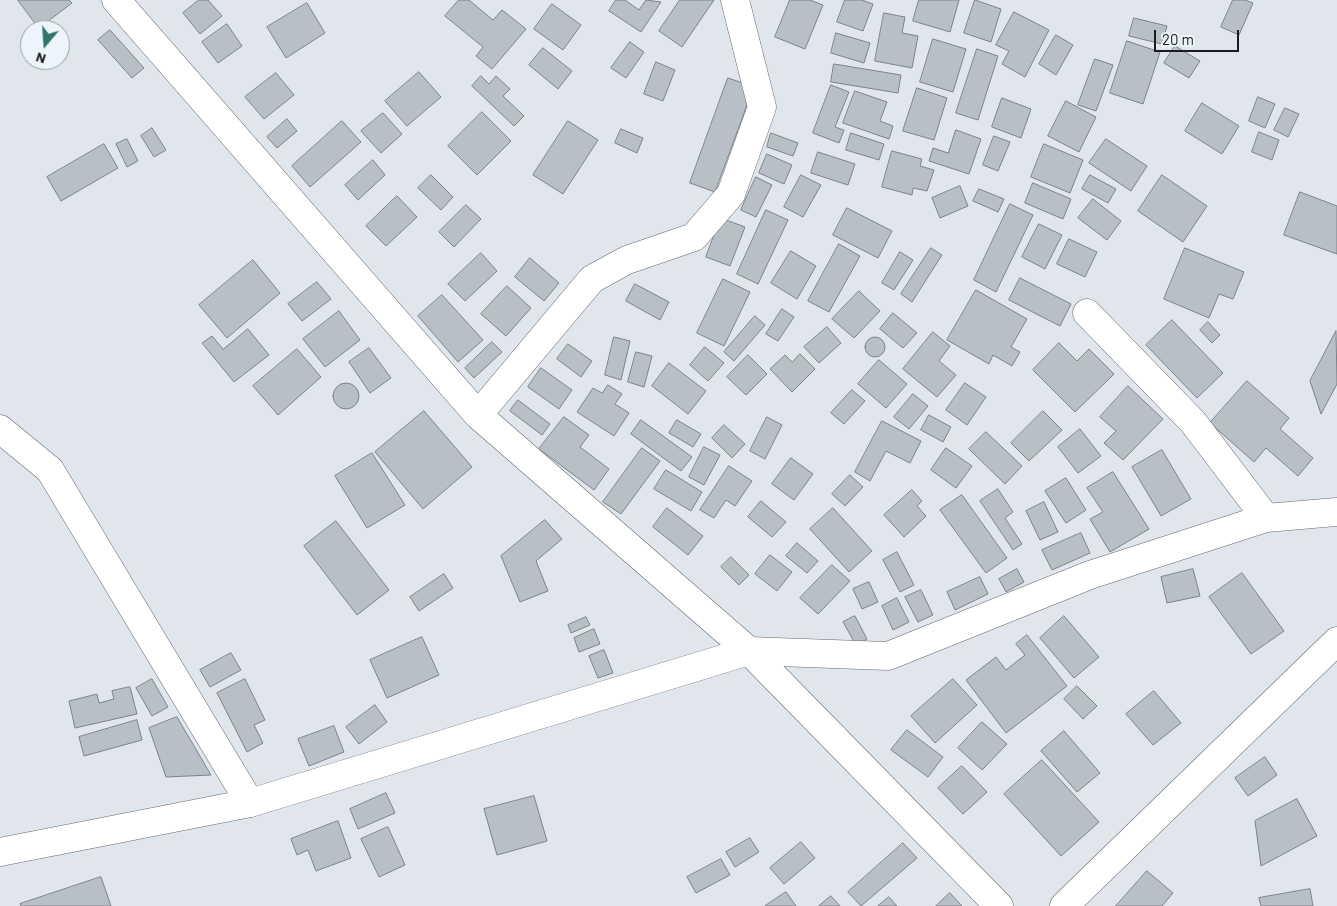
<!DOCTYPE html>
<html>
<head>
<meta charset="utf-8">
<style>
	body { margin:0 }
	#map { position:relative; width:1337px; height:906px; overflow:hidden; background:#e1e6ed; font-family:Barlow,sans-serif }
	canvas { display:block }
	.north { position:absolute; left:20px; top:20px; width:50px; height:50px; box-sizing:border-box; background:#eef4fb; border:1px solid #999ea3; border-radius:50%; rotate:198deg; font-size:14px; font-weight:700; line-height:20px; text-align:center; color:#1a1c1e }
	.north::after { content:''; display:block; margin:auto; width:18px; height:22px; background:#2d756d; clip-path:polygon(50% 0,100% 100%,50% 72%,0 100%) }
	.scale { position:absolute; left:1154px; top:30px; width:85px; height:22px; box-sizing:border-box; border:2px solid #1a1c1e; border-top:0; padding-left:6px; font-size:15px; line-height:18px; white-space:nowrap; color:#1a1c1e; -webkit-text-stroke:4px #eef4fb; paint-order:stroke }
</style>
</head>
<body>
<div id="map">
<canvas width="1337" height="906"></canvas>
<div class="north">N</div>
<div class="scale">20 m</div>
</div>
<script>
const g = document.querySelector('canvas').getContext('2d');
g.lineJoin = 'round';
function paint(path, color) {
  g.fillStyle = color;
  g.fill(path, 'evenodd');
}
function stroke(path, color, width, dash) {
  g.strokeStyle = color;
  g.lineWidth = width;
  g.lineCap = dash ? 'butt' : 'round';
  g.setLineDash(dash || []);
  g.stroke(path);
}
const building = new Path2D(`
	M 18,0 L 69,0 L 72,3 L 39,28 Z
	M 199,0 L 208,0 L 222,16 L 200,34 L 183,13 Z
	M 459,0 L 469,0 L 493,20 L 502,10 L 526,29 L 492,69 L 476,56 L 483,47 L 445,16 Z
	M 616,0 L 625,0 L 639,10 L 646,0 L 661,2 L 641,32 L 609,11 Z
	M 680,0 L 714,0 L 682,47 L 659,31 Z
	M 790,0 L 810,0 L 823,5 L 805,49 L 775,37 Z
	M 845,0 L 862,0 L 873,4 L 863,31 L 837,22 Z
	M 919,0 L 959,0 L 950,32 L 913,21 Z
	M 975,0 L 1001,9 L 991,42 L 964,33 Z
	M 1233,0 L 1245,0 L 1253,3 L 1239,35 L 1221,27 Z
	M 307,3 L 325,33 L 286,58 L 267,27 Z
	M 552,4 L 581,25 L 563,50 L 534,29 Z
	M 1014,12 L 1049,30 L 1025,77 L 1002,64 L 1009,51 L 996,45 Z
	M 884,13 L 905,17 L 902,33 L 918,36 L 912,68 L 875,61 Z
	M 1134,18 L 1167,26 L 1162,44 L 1129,36 Z
	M 227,24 L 242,46 L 218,63 L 202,42 Z
	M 110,30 L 144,68 L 132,78 L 98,40 Z
	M 836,33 L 870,43 L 864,63 L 831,53 Z
	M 1056,35 L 1073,45 L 1056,75 L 1039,64 Z
	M 933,39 L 966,49 L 953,92 L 920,82 Z
	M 1127,41 L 1160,52 L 1143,104 L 1110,93 Z
	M 630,42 L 644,52 L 626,78 L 611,68 Z
	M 1175,46 L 1200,61 L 1189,78 L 1164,63 Z
	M 543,48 L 572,71 L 558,89 L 529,65 Z
	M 977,49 L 998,56 L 978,120 L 956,113 Z
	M 1095,59 L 1113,65 L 1096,111 L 1078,105 Z
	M 656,62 L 675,70 L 663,101 L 644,94 Z
	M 834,64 L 901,75 L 898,93 L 831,82 Z
	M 419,72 L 441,97 L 407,126 L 385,101 Z
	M 276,73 L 294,95 L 264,119 L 245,97 Z
	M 481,76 L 489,84 L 496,76 L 510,89 L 503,96 L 524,116 L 514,126 L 472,86 Z
	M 728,78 L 743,83 L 747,105 L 715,192 L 690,183 Z
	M 831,85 L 849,92 L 835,127 L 844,130 L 839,143 L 813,133 Z
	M 917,88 L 947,98 L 934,140 L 903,131 Z
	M 855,91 L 887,102 L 880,121 L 893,126 L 889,139 L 843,123 Z
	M 1258,97 L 1275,104 L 1265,128 L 1249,121 Z
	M 1002,98 L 1031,109 L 1021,138 L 992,127 Z
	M 1066,101 L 1096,117 L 1079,152 L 1048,136 Z
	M 1202,103 L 1239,126 L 1222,154 L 1185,131 Z
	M 1285,108 L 1299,114 L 1288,137 L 1274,130 Z
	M 482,112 L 511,141 L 477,175 L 448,146 Z
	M 383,113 L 402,134 L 381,153 L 361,131 Z
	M 287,119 L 297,131 L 277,148 L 267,137 Z
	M 342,121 L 361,142 L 310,187 L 292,166 Z
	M 568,121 L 598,140 L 563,194 L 533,175 Z
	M 152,128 L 166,150 L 154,157 L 141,136 Z
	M 621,129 L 643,138 L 637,153 L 615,143 Z
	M 956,130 L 981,139 L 969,174 L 929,161 L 933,148 L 948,153 Z
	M 1259,132 L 1279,140 L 1272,160 L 1252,152 Z
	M 771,133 L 798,143 L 793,156 L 767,147 Z
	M 851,133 L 884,144 L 879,160 L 846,150 Z
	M 994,136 L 1010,142 L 998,171 L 983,165 Z
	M 127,139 L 138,161 L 127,167 L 116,144 Z
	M 1106,139 L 1147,166 L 1131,191 L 1089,163 Z
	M 104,144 L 118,168 L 61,201 L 47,177 Z
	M 1044,144 L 1083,160 L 1070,193 L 1031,177 Z
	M 892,151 L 922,159 L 920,166 L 934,170 L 927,191 L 913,188 L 912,195 L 882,187 Z
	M 818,152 L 855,164 L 848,185 L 811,173 Z
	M 767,154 L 792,165 L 784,184 L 759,173 Z
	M 373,160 L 385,175 L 358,200 L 345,185 Z
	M 431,175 L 453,197 L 441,210 L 418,188 Z
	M 801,175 L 821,185 L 803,217 L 784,207 Z
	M 1090,175 L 1116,189 L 1108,203 L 1082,189 Z
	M 1162,175 L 1207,206 L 1183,242 L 1138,211 Z
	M 756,177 L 772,185 L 756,217 L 741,210 Z
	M 1033,183 L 1071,199 L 1063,219 L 1025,203 Z
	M 960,186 L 968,206 L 940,218 L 932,198 Z
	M 979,189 L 1004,199 L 998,212 L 973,201 Z
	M 1300,192 L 1337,206 L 1337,254 L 1284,235 Z
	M 397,196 L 417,217 L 386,246 L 366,226 Z
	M 1093,199 L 1121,221 L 1107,240 L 1078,218 Z
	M 1010,204 L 1033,215 L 996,292 L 974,280 Z
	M 466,205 L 481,219 L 454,247 L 439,232 Z
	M 847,208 L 892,231 L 878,258 L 833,235 Z
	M 766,210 L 788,220 L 758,284 L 737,274 Z
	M 721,218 L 745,227 L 730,266 L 706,257 Z
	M 1039,224 L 1062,235 L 1045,269 L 1022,257 Z
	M 1069,239 L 1097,252 L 1085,277 L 1057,264 Z
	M 839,244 L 860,256 L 829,312 L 808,301 Z
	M 931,248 L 942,255 L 912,302 L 901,294 Z
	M 1185,248 L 1244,272 L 1233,299 L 1219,294 L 1209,318 L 1164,299 Z
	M 791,251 L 816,266 L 797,299 L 771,283 Z
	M 900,252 L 913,260 L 894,290 L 882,283 Z
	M 481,253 L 497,271 L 465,301 L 448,284 Z
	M 530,258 L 559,283 L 544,301 L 515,277 Z
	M 253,260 L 280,293 L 227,338 L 199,305 Z
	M 1020,278 L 1071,304 L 1060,326 L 1009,300 Z
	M 723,279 L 750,292 L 724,346 L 697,333 Z
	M 317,282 L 331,299 L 302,321 L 288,304 Z
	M 635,284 L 669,302 L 660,320 L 626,301 Z
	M 507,286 L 531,308 L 506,336 L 481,314 Z
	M 976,290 L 1027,319 L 1011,347 L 1020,352 L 1012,366 L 993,355 L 989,364 L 947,340 Z
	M 859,291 L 880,311 L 854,338 L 832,319 Z
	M 442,295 L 483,340 L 458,362 L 418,316 Z
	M 782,309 L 794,317 L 778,341 L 766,334 Z
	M 339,311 L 360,340 L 325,367 L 303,339 Z
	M 893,313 L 917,333 L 903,348 L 880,329 Z
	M 755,316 L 765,325 L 734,361 L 724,352 Z
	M 1172,320 L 1223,373 L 1197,398 L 1146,345 Z
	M 1208,322 L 1220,335 L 1212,343 L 1200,330 Z
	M 827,327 L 841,343 L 819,363 L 804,347 Z
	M 248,329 L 269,355 L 234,382 L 202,343 L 212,336 L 223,349 Z
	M 1336,331 L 1337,384 L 1321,414 L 1310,381 Z
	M 933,332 L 950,346 L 939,361 L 956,375 L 937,397 L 903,369 Z
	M 614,337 L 630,341 L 621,380 L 605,375 Z
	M865 347a10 10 0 1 1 20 0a10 10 0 1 1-20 0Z
	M 492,342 L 502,352 L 474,378 L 465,368 Z
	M 1059,343 L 1077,361 L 1089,349 L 1114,374 L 1075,412 L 1033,370 Z
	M 568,344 L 592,361 L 581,377 L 557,359 Z
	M 705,347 L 724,363 L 708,381 L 690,365 Z
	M 369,348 L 391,378 L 370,393 L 349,362 Z
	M 297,349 L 321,377 L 278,415 L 253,386 Z
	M 636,352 L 652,356 L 644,387 L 628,382 Z
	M 800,354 L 815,369 L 792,392 L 770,369 L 785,355 L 792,362 Z
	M 748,355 L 767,374 L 746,395 L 727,377 Z
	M 879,360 L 907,384 L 886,408 L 858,384 Z
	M 669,363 L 706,391 L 688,414 L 652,386 Z
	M 541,368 L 572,390 L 559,409 L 528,387 Z
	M 1247,381 L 1289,418 L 1280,429 L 1313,458 L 1298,476 L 1266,448 L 1254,462 L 1210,423 Z
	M333 396a13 13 0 1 1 26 0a13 13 0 1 1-26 0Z
	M 965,383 L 986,397 L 967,425 L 946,410 Z
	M 608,385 L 622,394 L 615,404 L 629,413 L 614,436 L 577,412 L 593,388 L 602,393 Z
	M 1128,386 L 1163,419 L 1123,460 L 1104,443 L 1116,431 L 1100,417 Z
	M 852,390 L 865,401 L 844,424 L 831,413 Z
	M 913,394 L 928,406 L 909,429 L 894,417 Z
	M 518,400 L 550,424 L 542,435 L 510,411 Z
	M 424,411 L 472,467 L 423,509 L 375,452 Z
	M 1043,411 L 1062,430 L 1029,461 L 1011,443 Z
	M 929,415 L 951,427 L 943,442 L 921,430 Z
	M 564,417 L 589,435 L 580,447 L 609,469 L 594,490 L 539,449 Z
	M 767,417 L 782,425 L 765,459 L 750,451 Z
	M 641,420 L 692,457 L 681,471 L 631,434 Z
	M 677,420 L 701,434 L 693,447 L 669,433 Z
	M 882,421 L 921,441 L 910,463 L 886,451 L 870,481 L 855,472 Z
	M 724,425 L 745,444 L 732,458 L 712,438 Z
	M 1080,429 L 1101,456 L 1078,473 L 1058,447 Z
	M 986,432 L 1022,466 L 1005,484 L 969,449 Z
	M 704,447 L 720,455 L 704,485 L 689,477 Z
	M 642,448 L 660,461 L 621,514 L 603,502 Z
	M 946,448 L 972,466 L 956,488 L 931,470 Z
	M 1162,450 L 1191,499 L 1161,516 L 1132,467 Z
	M 372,453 L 405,505 L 367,528 L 335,476 Z
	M 791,458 L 813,474 L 794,500 L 772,484 Z
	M 729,466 L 752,481 L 735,506 L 726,500 L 714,518 L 700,510 Z
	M 666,470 L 702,492 L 691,511 L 654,489 Z
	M 1113,472 L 1149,529 L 1110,552 L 1090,519 L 1103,512 L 1087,488 Z
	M 850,475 L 863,487 L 845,506 L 832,494 Z
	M 1066,478 L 1086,510 L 1066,523 L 1045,491 Z
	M 998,489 L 1013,512 L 1005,518 L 1022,544 L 1013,550 L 980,501 Z
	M 912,490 L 922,501 L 917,506 L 926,516 L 904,537 L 884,515 Z
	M 962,495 L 1007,558 L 986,573 L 940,510 Z
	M 761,501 L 786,522 L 772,537 L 748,517 Z
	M 1044,502 L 1058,532 L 1040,540 L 1026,511 Z
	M 667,508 L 703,536 L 688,555 L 653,527 Z
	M 833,508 L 872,551 L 849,572 L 810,529 Z
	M 545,520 L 562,539 L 536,561 L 548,591 L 520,602 L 501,556 Z
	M 336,521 L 389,590 L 357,615 L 304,546 Z
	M 1081,533 L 1090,553 L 1052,570 L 1042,550 Z
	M 797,543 L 818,561 L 807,573 L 786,556 Z
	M 897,552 L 914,585 L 900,592 L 883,560 Z
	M 770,555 L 792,572 L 777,591 L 755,574 Z
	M 731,557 L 749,575 L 739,585 L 721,567 Z
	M 832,565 L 850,581 L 818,614 L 800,598 Z
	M 1017,569 L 1024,582 L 1006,592 L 999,579 Z
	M 1193,569 L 1200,596 L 1167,603 L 1161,577 Z
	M 1242,573 L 1284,631 L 1251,654 L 1209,597 Z
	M 444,574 L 453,588 L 419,611 L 410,597 Z
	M 980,577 L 988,594 L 955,610 L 947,592 Z
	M 869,582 L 878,602 L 862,609 L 853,589 Z
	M 921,590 L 933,615 L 918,622 L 905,597 Z
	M 897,598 L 909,622 L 893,630 L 882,606 Z
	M 855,616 L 867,639 L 856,645 L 843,622 Z
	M 1064,616 L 1099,657 L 1074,678 L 1040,638 Z
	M 586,617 L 590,625 L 571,633 L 568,625 Z
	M 594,629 L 600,644 L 579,652 L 574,638 Z
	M 1027,635 L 1067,686 L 1006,733 L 966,680 L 996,657 L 1006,670 L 1025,655 L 1016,644 Z
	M 422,637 L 439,675 L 387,698 L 370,660 Z
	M 604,650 L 613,673 L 598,678 L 589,656 Z
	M 231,653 L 241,670 L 210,687 L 200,670 Z
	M 152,679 L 168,707 L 152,716 L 136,688 Z
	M 245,679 L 265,720 L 254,725 L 263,743 L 247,752 L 217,693 Z
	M 953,679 L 977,705 L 935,743 L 911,716 Z
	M 1077,686 L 1097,706 L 1083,719 L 1064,699 Z
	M 130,687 L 137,714 L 75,728 L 69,701 L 97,694 L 99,703 L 114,699 L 112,691 Z
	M 1154,691 L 1181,723 L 1153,745 L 1126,714 Z
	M 375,705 L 387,722 L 359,744 L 346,727 Z
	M 177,717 L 211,775 L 166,777 L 149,728 Z
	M 137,720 L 142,740 L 84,756 L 79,737 Z
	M 982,722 L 1007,744 L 982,770 L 958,748 Z
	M 334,726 L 344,752 L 309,766 L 298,739 Z
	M 907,730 L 943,757 L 928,777 L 891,750 Z
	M 1064,731 L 1100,773 L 1077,792 L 1041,751 Z
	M 1265,757 L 1277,775 L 1248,796 L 1235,778 Z
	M 1042,760 L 1099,822 L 1061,856 L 1004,794 Z
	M 962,766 L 987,792 L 963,814 L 938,788 Z
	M 386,793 L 395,813 L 358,829 L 350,809 Z
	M 534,796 L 547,841 L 497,855 L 484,809 Z
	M 1297,799 L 1317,836 L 1261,866 L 1255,821 Z
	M 338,821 L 351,858 L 316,871 L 308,850 L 297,855 L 291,839 Z
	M 388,827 L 405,865 L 379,877 L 361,839 Z
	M 750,838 L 759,852 L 735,867 L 726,852 Z
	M 801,842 L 815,858 L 784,884 L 770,868 Z
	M 903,843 L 917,858 L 861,906 L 848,892 Z
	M 721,859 L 730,875 L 696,893 L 687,877 Z
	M 1147,871 L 1173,893 L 1162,906 L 1116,906 Z
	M 101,877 L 111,906 L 21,906 L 20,904 Z
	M 1310,889 L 1313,906 L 1261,906 L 1259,898 Z
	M 786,892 L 796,906 L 765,906 Z
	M 950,893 L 962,906 L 936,906 Z
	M 831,896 L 840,906 L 819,906 Z
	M 889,897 L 897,906 L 878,906 Z`);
const minor = new Path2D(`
	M 116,0 L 478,415 L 749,651 L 999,906
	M 1087,313 L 1193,422 L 1266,518
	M 478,415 L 592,279 L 627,260 L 694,237 L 731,194 L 762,107 L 735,0
	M 0,429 L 50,470 L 250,803
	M 1064,906 L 1337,641`);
const tertiary = new Path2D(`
	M 0,852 L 250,803 L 749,651 L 888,656 L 1090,575 L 1266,518 L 1337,512`);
paint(building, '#b9bfc6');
stroke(building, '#7d8288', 1);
stroke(minor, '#64696f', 29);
stroke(tertiary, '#64696f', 29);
stroke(minor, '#fff', 28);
stroke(tertiary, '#fff', 28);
</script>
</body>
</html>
